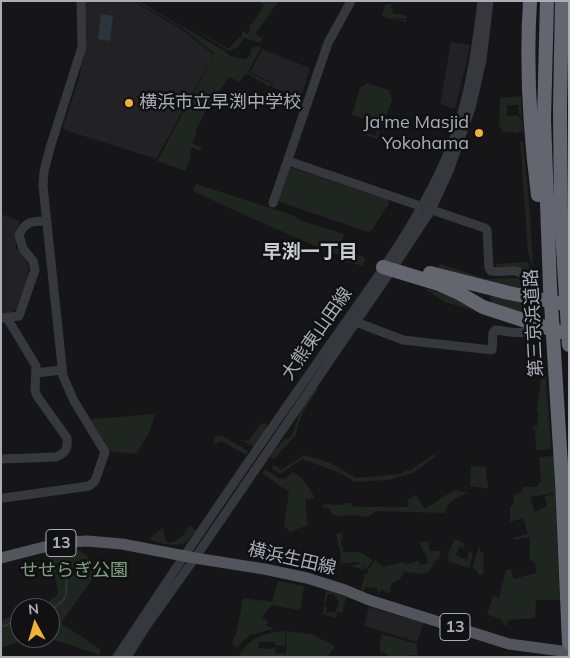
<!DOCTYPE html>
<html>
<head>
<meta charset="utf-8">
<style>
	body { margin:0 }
	#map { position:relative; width:570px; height:658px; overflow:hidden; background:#161618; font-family:Mulish,sans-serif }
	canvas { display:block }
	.frame { position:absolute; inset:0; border:2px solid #a8adb8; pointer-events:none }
	.north { position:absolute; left:10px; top:598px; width:50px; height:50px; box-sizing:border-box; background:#111113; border:1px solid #4d4f55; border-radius:50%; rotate:354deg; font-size:14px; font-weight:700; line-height:20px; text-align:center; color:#a8adb8 }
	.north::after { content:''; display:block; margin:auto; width:18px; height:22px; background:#f2b134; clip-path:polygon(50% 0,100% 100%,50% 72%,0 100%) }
</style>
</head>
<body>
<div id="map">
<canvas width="570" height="658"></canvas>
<div class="frame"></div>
<div class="north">N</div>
</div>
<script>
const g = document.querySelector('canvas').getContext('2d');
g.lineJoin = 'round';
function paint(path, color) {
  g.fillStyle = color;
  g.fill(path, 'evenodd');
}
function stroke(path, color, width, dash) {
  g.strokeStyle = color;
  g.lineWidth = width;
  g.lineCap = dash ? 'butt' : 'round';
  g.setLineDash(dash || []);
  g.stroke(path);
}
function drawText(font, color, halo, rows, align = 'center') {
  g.font = font + ' Mulish,"Noto Sans JP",sans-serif';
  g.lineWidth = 5;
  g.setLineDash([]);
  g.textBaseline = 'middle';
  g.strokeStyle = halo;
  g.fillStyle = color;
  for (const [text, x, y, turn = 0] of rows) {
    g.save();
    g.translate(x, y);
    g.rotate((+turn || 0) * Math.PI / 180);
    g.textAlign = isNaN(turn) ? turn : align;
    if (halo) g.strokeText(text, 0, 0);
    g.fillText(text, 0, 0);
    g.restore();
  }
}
const built = new Path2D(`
	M 85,1 L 133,1 L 180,28 L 214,55 L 156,159 L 65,130 L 63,127 L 79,78 L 87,40 Z
	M 451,42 L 470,45 L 467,60 L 455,109 L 440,104 Z
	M 262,49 L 310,68 L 301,97 L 296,95 L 295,97 L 272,87 L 273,83 L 250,72 Z
	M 1,214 L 20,221 L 16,231 L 16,248 L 23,255 L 29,267 L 27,283 L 16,310 L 10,313 L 1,314 Z
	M 369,607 L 424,623 L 417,642 L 364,626 Z`);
const green = new Path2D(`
	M 135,1 L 139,1 L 226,52 L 230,56 C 235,56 240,59 246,59 L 250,55 L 251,49 L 257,46 L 261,47 L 248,72 L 272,84 L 270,87 L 246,73 L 240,82 L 229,77 C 217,95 204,112 195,132 L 197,133 L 192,143 L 202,148 L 200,151 L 192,147 L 190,153 L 191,156 L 185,171 L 157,161 L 215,54 L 181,27 Z
	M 258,1 L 279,1 L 255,34 L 262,38 L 260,43 L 244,38 L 238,47 L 229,51 L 182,22 L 229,49 L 239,37 L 241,38 L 243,31 L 247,34 L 251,29 L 249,27 L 250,24 L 252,24 L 264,5 Z
	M 387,4 L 393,5 L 392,6 L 389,8 L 393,8 L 392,13 L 407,16 L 406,19 L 392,18 L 398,20 L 406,20 L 406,22 L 394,20 L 382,16 L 385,5 Z
	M 367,83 L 389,90 L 392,100 L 383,124 L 376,122 L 382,125 L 377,139 L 366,135 L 367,133 L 376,136 L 378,125 L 370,122 L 370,120 L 352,115 L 360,88 Z
	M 521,96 L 522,117 L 519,114 L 518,105 L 507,105 L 507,116 L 518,116 L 522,120 L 523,131 L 518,132 L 518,133 L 502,132 L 502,127 L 499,127 L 500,98 Z
	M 520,142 L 523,142 L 530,214 L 533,269 L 528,252 L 521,150 Z
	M 289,168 L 292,168 L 389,200 L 389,203 L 372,230 L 368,232 L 280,202 L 278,199 Z
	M 196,184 L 295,216 L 302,221 L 344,234 L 339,248 L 365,258 L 363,266 L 344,261 L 345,257 C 293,238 243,214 193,191 Z
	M 528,262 L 531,271 L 534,271 L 540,294 L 535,294 C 531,270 520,266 498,267 L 494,264 Z
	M 440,264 L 486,279 L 518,278 L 523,285 L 525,292 L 437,270 Z
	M 423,288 C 446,293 467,304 488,315 L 445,302 Z
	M 494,295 L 522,302 L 523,315 L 492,305 L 490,297 Z
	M 542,358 L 545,365 L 551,449 L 536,450 L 535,430 L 533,429 L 533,426 L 537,426 L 539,414 L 537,412 L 542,372 L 529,369 L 526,370 L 526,364 L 531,362 L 532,359 Z
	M 316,387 L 318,389 L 302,414 L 295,436 L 274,459 L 269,457 L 286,437 L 288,439 L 292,435 L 300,412 Z
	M 155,414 L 150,431 L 136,454 L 108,451 L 91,419 Z
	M 266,423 L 268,429 L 254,447 L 241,440 L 248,441 L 261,424 Z
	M 217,435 L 223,436 L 248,451 L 246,455 L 221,441 L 218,443 L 214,444 L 214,438 Z
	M 435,454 L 436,456 L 413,473 L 389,480 L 355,482 L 340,473 L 302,459 L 280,474 L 272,469 L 274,465 L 281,470 L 304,455 L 331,463 L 356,478 L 400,474 L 407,470 L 409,471 Z
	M 554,456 L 555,493 L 530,497 L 535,512 L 547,506 L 545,496 L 555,494 L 560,600 L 536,600 L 535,618 L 508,620 L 507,625 L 504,625 L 502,620 L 487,614 L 493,596 L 499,598 L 506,570 L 511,569 L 514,579 L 536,573 L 535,562 L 530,560 L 530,537 L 514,540 L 513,538 L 528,534 L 523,518 L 510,522 L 510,507 L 514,504 L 514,495 L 522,492 L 523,487 L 536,487 L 541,481 L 539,457 Z
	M 471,466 L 486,467 L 486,479 L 488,483 L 488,489 L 470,486 Z
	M 265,469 L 280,479 L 284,478 L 287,485 L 285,478 L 293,472 C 303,478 309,487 315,498 L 305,500 L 308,525 L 290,532 L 284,526 L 289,492 L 262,473 Z
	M 454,490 L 468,493 C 457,497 447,501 445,513 L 375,511 C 367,521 362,515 352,515 C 343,516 340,517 331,514 L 330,509 L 323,507 L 323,504 L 344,505 L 345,503 L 351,503 L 352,506 L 362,507 L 409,507 L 407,500 L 416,495 L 425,509 Z
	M 190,526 L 196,531 C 193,534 189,540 185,543 C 177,547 156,544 150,539 L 163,527 C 165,548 170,546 185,534 L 184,532 Z
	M 342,532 L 343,539 L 341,540 L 341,546 L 343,547 L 343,552 L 360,552 L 373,560 L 367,569 L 361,565 L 365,570 L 351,566 L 345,566 L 360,564 L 358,562 C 352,562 346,564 340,563 L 341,556 L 336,534 Z
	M 455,539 L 465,544 L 464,548 L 459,547 L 456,555 L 467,560 L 469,552 L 473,553 L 469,568 L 449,562 L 448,553 Z
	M 419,542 L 429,542 L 429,551 L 441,551 L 439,559 L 434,562 L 429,572 L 422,574 L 405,572 L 399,580 L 392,583 L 389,593 L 382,590 L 378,595 L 377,588 L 364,587 L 364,593 L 361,590 L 365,574 L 368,573 L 368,570 L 376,559 L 378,564 L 380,564 L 382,567 L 403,562 L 407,564 L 419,561 L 420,565 L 428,563 L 426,554 L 424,553 Z
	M 480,547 L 480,552 L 484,553 L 483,574 L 479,575 L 477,571 L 473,568 L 476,554 L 478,552 L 478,548 Z
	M 67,549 L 81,551 L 101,567 L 61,623 L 100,649 L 100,655 L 49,638 L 50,638 L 50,608 L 36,608 L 47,603 L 58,594 L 55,576 L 48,556 Z
	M 278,581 L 304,586 L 300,610 L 272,605 L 262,617 L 268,621 L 266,626 L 275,628 L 250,635 L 236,648 L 232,643 L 237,631 L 243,598 L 272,602 Z
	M 326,590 L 346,597 L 342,613 L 337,612 L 336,618 L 323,614 L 324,606 L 326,606 L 326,613 L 336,612 L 339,601 L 337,600 L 337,597 L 334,597 L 335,595 L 328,594 L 325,604 L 324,603 Z
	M 20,614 L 20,638 L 29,638 L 1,648 L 1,620 Z
	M 286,631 L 285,646 L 275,645 L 274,642 L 259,642 L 258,648 L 270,649 L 276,647 L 275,653 L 286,654 L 287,631 L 311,634 L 335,646 L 327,657 L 239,657 C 240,652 242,650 245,647 C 257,634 270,633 286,631 Z
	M 382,634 L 417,644 L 417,655 L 387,657 L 387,654 L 380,652 L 380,640 Z`);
const water = new Path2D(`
	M 101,14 L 113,16 L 110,41 L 98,39 Z`);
const stream = new Path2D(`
	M 50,610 C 69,599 67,595 66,575
	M 1,627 L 20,620`);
const minor = new Path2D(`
	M 288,161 L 485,228 L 487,230 L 489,268 L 491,271 C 499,273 507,270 515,271 C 533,273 532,307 534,321 C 533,339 507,331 495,330 L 493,333 L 492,350 L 403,340 L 356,322
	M 273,203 L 328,43 L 351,1
	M 1,318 L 19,316 L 35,270 L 33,261 L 23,249 L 19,235 C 26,220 32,222 47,221
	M 36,373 L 62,370
	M 1,459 L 56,457 C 66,453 68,449 67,438 L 37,396 L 35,390 L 36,366 L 7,318
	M 4,498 L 89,486 L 95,481 L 105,452 L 74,401 L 63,376 L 43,186 L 44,171 L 50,148 L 82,47 L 81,1
	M 117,657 C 182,558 249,460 317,363 C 364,295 420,224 451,146 C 469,100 476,51 482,1
	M 127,657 L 145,628 L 195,558 L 397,262 L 431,210 L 449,171 L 471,108 L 482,60 L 489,1`);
const major = new Path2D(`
	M 1,558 L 48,546 L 70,542 L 87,541 L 122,544 L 195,558 L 264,569 L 307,578 L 345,590 L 369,600 L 509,644 L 569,652`);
const highway = new Path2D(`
	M 530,1 C 526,64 530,133 538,195
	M 547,1 L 544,119 L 550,287 L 562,481 L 569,643
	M 562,1 L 560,109 L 561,216 L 569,345
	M 383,267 L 439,284 L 459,293 L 483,307 L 560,332
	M 430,273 L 509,293 L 559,303`);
const markers = [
	[129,103,5,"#f2b134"],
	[479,133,5,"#f2b134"]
];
const shields = [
	[61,543,30],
	[455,627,30]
];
const shieldNames = [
	["13",61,543],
	["13",455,627]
];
const poiNames = [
	["横浜市立早渕中学校",139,103],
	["Ja'me Masjid",469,123,"right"],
	["Yokohama",469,144,"right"]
];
const streetNames = [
	["第三京浜道路",534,323,-93],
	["大熊東山田線",317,334,-55],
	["横浜生田線",292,559,13]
];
const parkNames = [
	["せせらぎ公園",74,571]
];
const neighbourhoodNames = [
	["早渕一丁目",310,252]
];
paint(built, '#222225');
paint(green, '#1e261f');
paint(water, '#2c353c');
stroke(stream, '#2c353c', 2);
stroke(minor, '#37383d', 9);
stroke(major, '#53555c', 11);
stroke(highway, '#63666e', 14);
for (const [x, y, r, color] of markers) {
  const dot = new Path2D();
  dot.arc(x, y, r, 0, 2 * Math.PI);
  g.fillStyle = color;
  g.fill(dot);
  stroke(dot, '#111113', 2);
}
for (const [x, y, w] of shields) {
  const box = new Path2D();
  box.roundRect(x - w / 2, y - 13.5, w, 27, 4);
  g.fillStyle = '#111113';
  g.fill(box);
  stroke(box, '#a8adb8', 1);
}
drawText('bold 16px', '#a8adb8', null, shieldNames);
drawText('18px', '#a8adb8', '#111113', poiNames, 'left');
drawText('18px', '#a8adb8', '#111113', streetNames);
drawText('18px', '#7fa381', '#111113', parkNames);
drawText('bold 19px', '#c9ccd4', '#111113', neighbourhoodNames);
</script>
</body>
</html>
